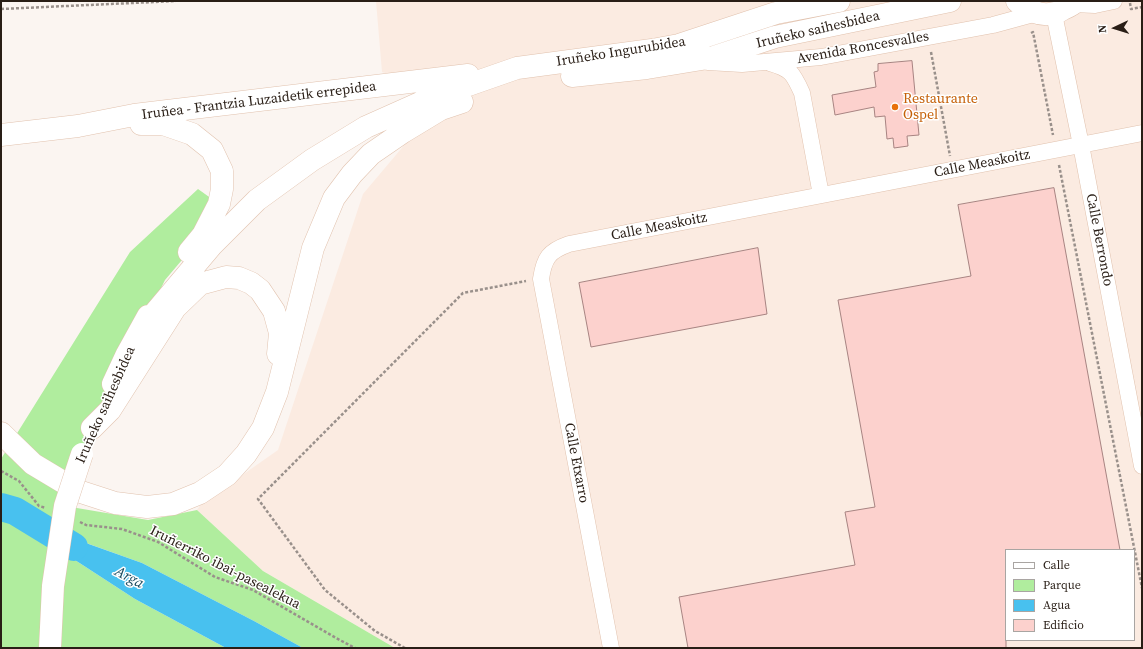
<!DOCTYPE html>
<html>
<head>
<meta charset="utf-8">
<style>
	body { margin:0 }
	#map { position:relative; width:1143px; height:649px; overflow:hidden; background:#fbf5f1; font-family:"Source Serif 4",serif }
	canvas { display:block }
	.frame { position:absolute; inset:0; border:2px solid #291e16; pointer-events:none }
	.legend { position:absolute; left:1005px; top:549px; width:130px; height:92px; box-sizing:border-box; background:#fff; border:1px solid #a9a5a2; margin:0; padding:5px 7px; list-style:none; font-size:12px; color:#291e16 }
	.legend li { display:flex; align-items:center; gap:8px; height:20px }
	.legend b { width:20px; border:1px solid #a9a5a2 }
	.north { position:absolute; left:1095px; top:8px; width:40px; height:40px; -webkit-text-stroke:3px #fff; paint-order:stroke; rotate:266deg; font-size:11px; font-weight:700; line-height:16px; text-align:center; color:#291e16 }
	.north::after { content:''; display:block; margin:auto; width:14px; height:18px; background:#291e16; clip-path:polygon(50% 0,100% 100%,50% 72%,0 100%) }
</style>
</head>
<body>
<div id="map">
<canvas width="1143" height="649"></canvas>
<div class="frame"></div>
<ul class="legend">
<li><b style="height:5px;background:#fff"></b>Calle</li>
<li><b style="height:11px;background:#b0ed9e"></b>Parque</li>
<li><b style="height:11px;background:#48c1ef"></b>Agua</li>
<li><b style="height:11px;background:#fcd1cd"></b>Edificio</li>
</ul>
<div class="north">N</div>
</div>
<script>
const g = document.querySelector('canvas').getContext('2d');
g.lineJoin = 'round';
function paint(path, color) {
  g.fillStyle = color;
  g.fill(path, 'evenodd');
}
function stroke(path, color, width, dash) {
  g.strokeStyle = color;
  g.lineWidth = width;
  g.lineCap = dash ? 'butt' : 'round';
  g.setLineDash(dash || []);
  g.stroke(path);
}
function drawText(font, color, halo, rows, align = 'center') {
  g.font = font + ' "Source Serif 4",serif';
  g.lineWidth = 3;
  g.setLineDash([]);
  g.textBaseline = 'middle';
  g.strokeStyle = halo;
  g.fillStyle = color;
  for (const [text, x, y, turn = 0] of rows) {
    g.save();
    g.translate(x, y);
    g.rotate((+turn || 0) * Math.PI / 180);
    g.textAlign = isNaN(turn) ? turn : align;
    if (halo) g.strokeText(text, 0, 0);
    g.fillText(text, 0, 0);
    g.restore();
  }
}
const built = new Path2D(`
	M 376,1 L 1142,1 L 1142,648 L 395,648 L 263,571 L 197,510 L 201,504 L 278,450 L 363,194 L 449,92 L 382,72 ZM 1006,550 L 1134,550 L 1134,640 L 1006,640 Z`);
const green = new Path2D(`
	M 198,189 L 219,204 L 203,235 L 165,280 L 92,428 L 82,454 L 65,506 L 148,520 L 197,510 L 263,571 L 395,648 L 303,648 L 254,621 L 142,563 L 61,534 L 58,549 L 135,599 L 226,648 L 1,648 L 1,459 L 130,252 Z`);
const water = new Path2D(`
	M 41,527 L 142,563 L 254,621 L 303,648 L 226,648 L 135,599 L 58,549 Z`);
const river = new Path2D(`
	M 1,507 L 15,511 L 74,547`);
const building = new Path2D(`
	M 912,61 L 919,135 L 907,136 L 908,146 L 894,148 L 893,138 L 887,139 L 885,116 L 875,117 L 874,107 L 835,115 L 832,95 L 876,87 L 874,72 L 878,71 L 878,64 Z
	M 1054,188 L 1120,550 L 1006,550 L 1006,648 L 688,648 L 679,597 L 855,565 L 845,512 L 875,507 L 838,300 L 971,276 L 958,205 Z
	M 758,248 L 767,314 L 591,347 L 579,283 Z`);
const path = new Path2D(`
	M 1130,3 L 1131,9 L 1142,7
	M 1,9 L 176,1
	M 1031,33 L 1033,32 L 1053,135
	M 931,52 L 950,156
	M 1059,165 L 1142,588
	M 1,471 L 19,481 L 39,506 L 46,508
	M 80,522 L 86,525 L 122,529 L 158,542 L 215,577 L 253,590 L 336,638 L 355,648
	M 405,648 L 375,631 L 325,590 L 258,499 L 463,293 L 526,281`);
const minor = new Path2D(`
	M 1074,4 L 1095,5 L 1114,1
	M 1054,14 L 1081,145 L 1142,466
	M 708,62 L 742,64 L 821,57 L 993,25 L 1037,13
	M 770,63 C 791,69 793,73 802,93 L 821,195
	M 611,648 L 541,279 C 544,258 549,251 569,244 L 1142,133`);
const trunk = new Path2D(`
	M 1017,1 C 1026,10 1041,17 1054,13 C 1057,13 1060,11 1063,9 C 1068,7 1073,5 1076,1
	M 572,76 L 647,68 L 714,57 L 775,37 L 950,1
	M 141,124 L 163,124 L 192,134 L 212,150 L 222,171 L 222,189 L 219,204 L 203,235 L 189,252
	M 1,135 L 78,126 L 134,115 L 468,75
	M 142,328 L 212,245 L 257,200 L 312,160 L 366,127 L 431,98 L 517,68 L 652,50 L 679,45 L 776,13 L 839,1
	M 113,384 L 127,354 L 148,316
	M 92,428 L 110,410 L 175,308 L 200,284 L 226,277 L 239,278 L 251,283 L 260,290 L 274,311 L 280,333 L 278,354
	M 1,433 L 33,464 L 78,491 L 115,503 L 147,507 L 173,504 L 200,493 L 227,475 L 246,454 L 263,428 L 277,392 L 313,248 L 334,198 L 352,174 L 371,154 L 403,132 L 441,109 L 462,102`);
const trunkBridge = new Path2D(`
	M 50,648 L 53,586 L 65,506 L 82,454`);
const markers = [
	[895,107,4,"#e8710a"]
];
const streetNames = [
	["Iruñeko saihesbidea",818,30,-13],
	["Avenida Roncesvalles",863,48,-10],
	["Iruñeko Ingurubidea",621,52,-9],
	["Iruñea - Frantzia Luzaidetik errepidea",259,101,-7],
	["Calle Measkoitz",982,164,-11],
	["Calle Measkoitz",659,227,-11],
	["Calle Berrondo",1099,240,79],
	["Iruñeko saihesbidea",106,405,-66],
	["Calle Etxarro",576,463,79],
	["Iruñerriko ibai-pasealekua",225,568,27]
];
const foodNames = [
	["Restaurante",903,99],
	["Ospel",903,115]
];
const waterNames = [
	["Arga",129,578,28]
];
paint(built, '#fbebe1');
paint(green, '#b0ed9e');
paint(water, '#48c1ef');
stroke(river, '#48c1ef', 28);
paint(building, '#fcd1cd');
stroke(building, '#a88482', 1);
stroke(minor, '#e1c2ae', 17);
stroke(trunk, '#e1c2ae', 23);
stroke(path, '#99908b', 2.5, [3, 2]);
stroke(minor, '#fff', 16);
stroke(trunk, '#fff', 22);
stroke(trunkBridge, '#e1c2ae', 23, []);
stroke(trunkBridge, '#fff', 22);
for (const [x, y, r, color] of markers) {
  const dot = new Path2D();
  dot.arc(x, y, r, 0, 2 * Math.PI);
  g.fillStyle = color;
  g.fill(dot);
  stroke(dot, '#fff', 1.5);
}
drawText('14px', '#291e16', '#fff', streetNames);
drawText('14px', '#c56008', '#fff', foodNames, 'left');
drawText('italic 15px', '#1c4d61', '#fff', waterNames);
</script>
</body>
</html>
